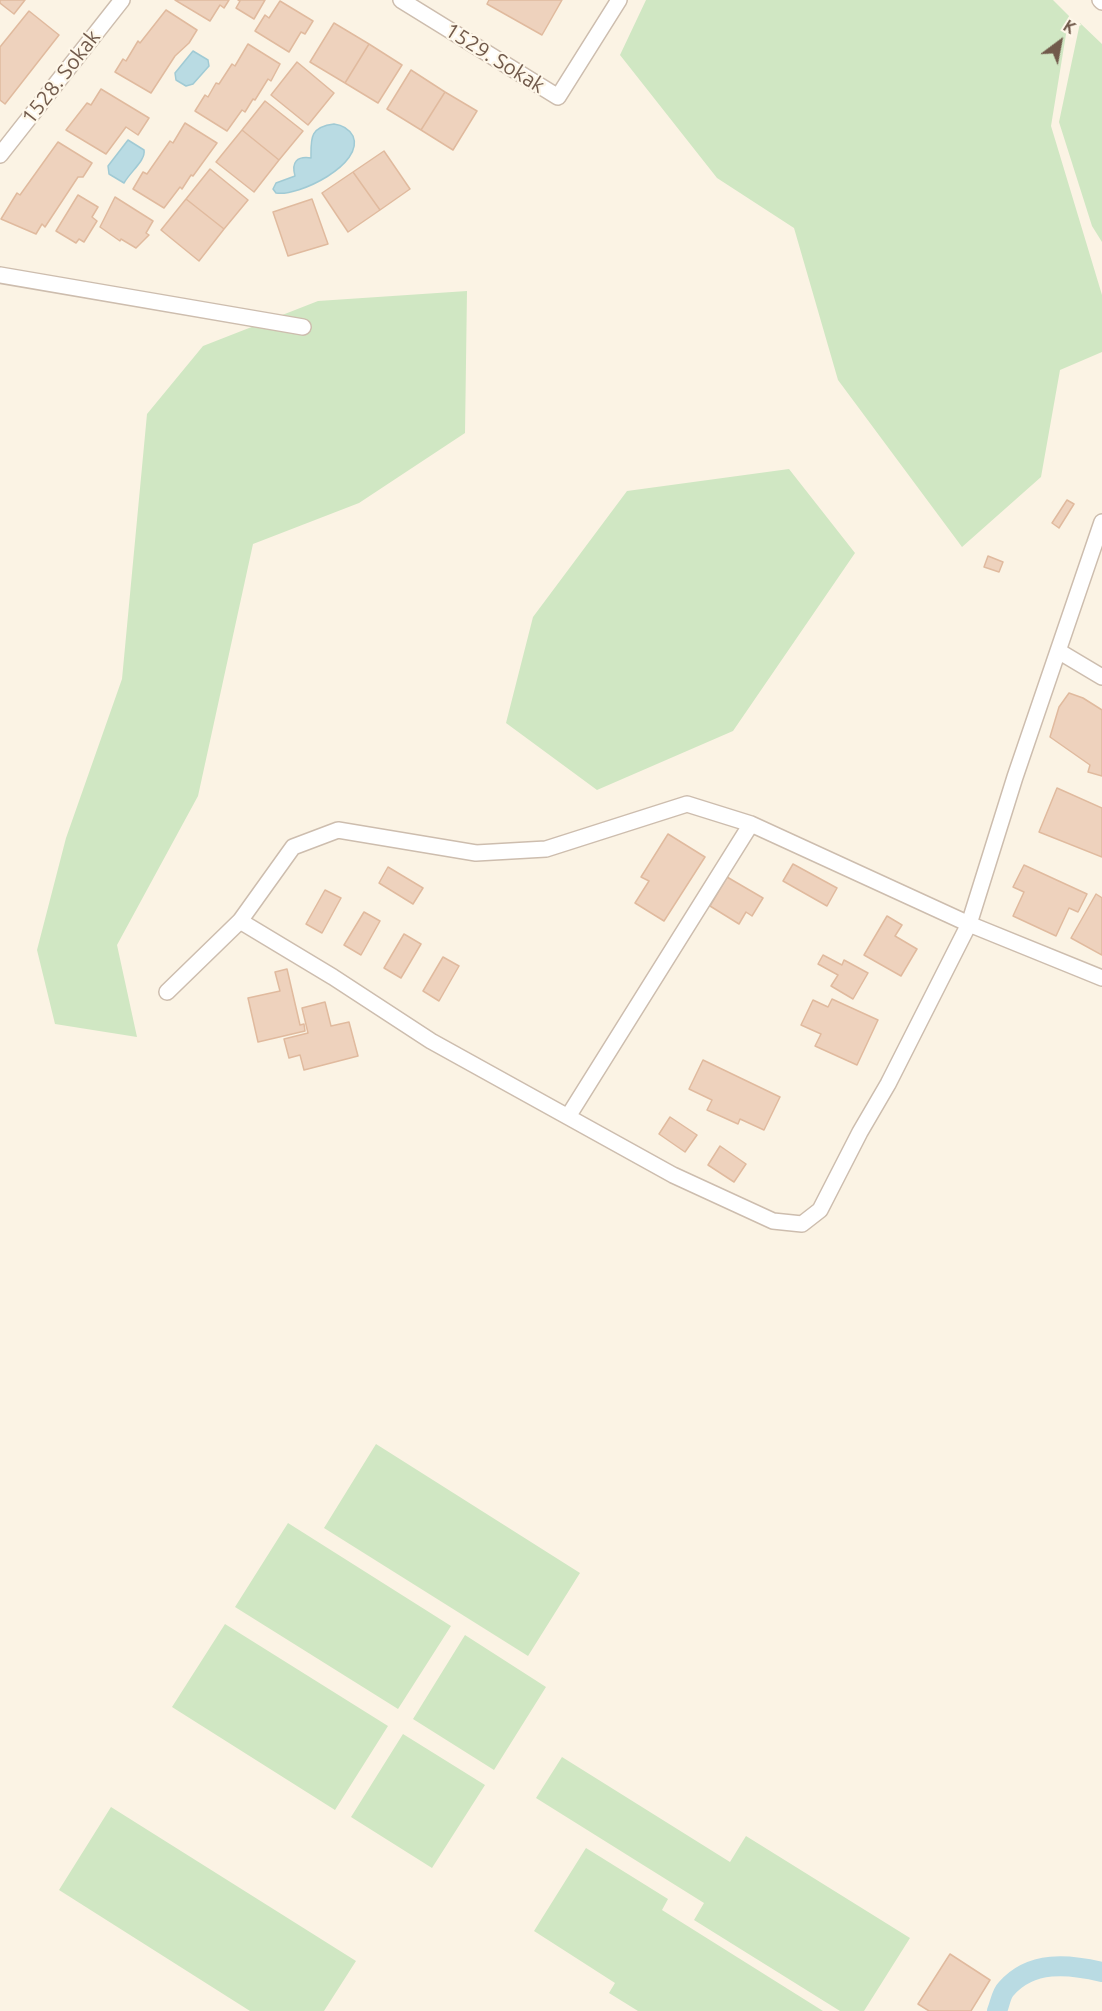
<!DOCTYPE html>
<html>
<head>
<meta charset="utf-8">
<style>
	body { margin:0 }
	#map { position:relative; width:1102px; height:2011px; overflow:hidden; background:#fbf3e4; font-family:Ubuntu,sans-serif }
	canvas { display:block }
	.north { position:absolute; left:1030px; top:12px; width:60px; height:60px; -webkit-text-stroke:4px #fef7e9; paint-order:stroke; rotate:32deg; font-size:16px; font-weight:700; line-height:24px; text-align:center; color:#715a4b }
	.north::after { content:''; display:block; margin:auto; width:21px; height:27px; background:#715a4b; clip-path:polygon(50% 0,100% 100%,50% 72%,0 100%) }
</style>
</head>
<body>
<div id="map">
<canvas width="1102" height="2011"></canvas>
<div class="north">K</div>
</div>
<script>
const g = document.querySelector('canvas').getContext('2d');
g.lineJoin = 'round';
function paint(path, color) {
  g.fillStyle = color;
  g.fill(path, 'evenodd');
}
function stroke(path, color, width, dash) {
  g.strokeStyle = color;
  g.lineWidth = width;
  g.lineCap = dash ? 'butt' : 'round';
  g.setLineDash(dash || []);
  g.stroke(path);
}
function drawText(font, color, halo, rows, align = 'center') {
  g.font = font + ' Ubuntu,sans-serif';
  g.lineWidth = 4.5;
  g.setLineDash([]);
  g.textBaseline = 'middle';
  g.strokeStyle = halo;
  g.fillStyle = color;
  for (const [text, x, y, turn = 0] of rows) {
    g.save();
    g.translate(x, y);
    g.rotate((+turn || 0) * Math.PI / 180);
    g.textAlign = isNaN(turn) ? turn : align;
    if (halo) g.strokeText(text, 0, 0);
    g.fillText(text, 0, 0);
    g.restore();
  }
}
const green = new Path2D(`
	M 646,0 L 1053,0 L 1069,16 L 1051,126 L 1102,295 L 1102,352 L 1060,370 L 1041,477 L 962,547 L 838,380 L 794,228 L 717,178 L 620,55 Z
	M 1080,23 L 1102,44 L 1102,242 L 1092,226 L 1059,122 Z
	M 467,291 L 465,433 L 359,503 L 253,544 L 198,796 L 117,945 L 137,1037 L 55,1024 L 37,950 L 66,838 L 122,679 L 147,414 L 203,346 L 318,301 Z
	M 789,469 L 855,553 L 733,731 L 597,790 L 506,723 L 533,617 L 627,491 Z
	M 376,1444 L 580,1573 L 528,1656 L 324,1528 Z
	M 288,1523 L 451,1626 L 398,1709 L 235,1607 Z
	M 225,1624 L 388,1726 L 335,1810 L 172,1707 Z
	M 465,1635 L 546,1687 L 494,1770 L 413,1719 Z
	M 403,1734 L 485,1785 L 432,1868 L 351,1817 Z
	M 562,1757 L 730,1862 L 746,1836 L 910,1938 L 864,2011 L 840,2011 L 694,1920 L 704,1903 L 536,1798 Z
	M 111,1807 L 356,1961 L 324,2011 L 250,2011 L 59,1890 Z
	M 586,1848 L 668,1899 L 662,1910 L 823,2011 L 638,2011 L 609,1993 L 615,1983 L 534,1931 Z`);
const water = new Path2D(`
	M 193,51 L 208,60 L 209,66 L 193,84 L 186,86 L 176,80 L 175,73 Z
	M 334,124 C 342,125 349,129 353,136 C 365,164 298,197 276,193 L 273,189 L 276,183 L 295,176 C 291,162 297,156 311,158 C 311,139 309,127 334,124 Z
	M 128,140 L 144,150 C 146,160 131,171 124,183 L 109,174 L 108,166 Z`);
const canal = new Path2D(`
	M 997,2011 C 1000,2004 1001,1994 1006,1989 C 1031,1960 1069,1964 1102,1972`);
const building = new Path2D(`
	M 0,0 L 25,0 L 14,14 L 0,3 Z
	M 175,0 L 229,0 L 224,8 L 220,5 L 210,21 Z
	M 238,0 L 265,0 L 254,19 L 236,8 L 240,1 Z
	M 489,0 L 562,0 L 542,35 L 487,4 Z
	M 280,1 L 313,21 L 305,34 L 301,32 L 289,52 L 255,31 L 265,15 L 269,18 Z
	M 166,10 L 197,30 L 189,43 L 175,56 L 151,93 L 115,72 L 123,59 L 126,61 L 138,41 L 140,43 Z
	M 29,11 L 59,35 L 5,104 L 0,100 L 0,47 Z
	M 334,23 L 369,44 L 345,83 L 310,62 Z
	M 248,44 L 280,64 L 271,81 L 268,79 L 255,100 L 253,99 L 245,112 L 242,110 L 227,131 L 195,111 L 205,95 L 208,97 L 216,83 L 219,84 L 232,64 L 235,66 Z
	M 369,44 L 402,65 L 378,103 L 345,83 Z
	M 297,62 L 334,93 L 308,125 L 271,95 Z
	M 411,70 L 445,92 L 421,130 L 387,109 Z
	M 101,89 L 149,118 L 138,135 L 126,127 L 106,154 L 66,130 L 87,103 L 91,105 Z
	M 445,92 L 477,111 L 453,150 L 421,130 Z
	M 265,101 L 303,131 L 279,160 L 242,130 Z
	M 185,123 L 217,143 L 193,176 L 191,175 L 182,189 L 180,187 L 164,208 L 133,189 L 143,172 L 147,174 L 170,141 L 173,143 Z
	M 242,130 L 279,160 L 254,192 L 216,162 Z
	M 58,142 L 92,163 L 83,177 L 78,177 L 45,227 L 42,224 L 36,234 L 1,219 L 17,193 L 20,195 Z
	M 384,151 L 410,189 L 380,210 L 353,172 Z
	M 210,169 L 248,200 L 224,229 L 186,199 Z
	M 353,172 L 380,210 L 348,232 L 322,193 Z
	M 78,195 L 98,207 L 92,217 L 97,221 L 84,242 L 79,239 L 76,243 L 56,231 Z
	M 115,197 L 153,221 L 146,233 L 149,235 L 136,248 L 121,239 L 120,241 L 100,227 Z
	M 186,199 L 224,229 L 199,261 L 161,230 Z
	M 312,199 L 328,244 L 288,256 L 273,212 Z
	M 1067,500 L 1074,504 L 1059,528 L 1052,523 Z
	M 988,556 L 1003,562 L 999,572 L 984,567 Z
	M 1069,693 L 1083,698 L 1102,710 L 1102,776 L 1088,772 L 1090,765 L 1050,737 L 1059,707 Z
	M 1057,788 L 1102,808 L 1102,857 L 1039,832 Z
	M 668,834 L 705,857 L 664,921 L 635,903 L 649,881 L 641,877 Z
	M 793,864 L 837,888 L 827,906 L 783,881 Z
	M 1024,865 L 1087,894 L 1078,912 L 1069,908 L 1056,936 L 1013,916 L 1024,892 L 1013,887 Z
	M 388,867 L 423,888 L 413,904 L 379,883 Z
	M 727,877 L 763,898 L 752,916 L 746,912 L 739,924 L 710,906 Z
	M 325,890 L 341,898 L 322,933 L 306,924 Z
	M 1096,894 L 1102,898 L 1102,955 L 1071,938 Z
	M 364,912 L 380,921 L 361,955 L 344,945 Z
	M 887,916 L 902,925 L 895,936 L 917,949 L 901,976 L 864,955 Z
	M 404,934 L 421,944 L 401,978 L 384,968 Z
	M 823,955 L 842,965 L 844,960 L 868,973 L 853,999 L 831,986 L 838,975 L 818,964 Z
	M 443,957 L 459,966 L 439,1001 L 423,991 Z
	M 287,969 L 300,1025 L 304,1024 L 305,1031 L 258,1042 L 248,998 L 280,991 L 275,972 Z
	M 832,999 L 878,1020 L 857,1065 L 815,1046 L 821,1034 L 801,1025 L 813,1000 L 828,1007 Z
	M 325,1002 L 331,1026 L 349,1022 L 358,1056 L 304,1070 L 300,1055 L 289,1058 L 284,1039 L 308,1033 L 302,1008 Z
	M 703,1060 L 780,1097 L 764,1130 L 740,1119 L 738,1124 L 707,1110 L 712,1100 L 689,1089 Z
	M 670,1117 L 697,1135 L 685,1152 L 659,1134 Z
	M 720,1146 L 746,1164 L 734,1182 L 708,1165 Z
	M 950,1954 L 990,1980 L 971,2011 L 929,2011 L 918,2004 Z`);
const minor = new Path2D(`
	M 401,0 L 558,97 L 619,0
	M 1100,0 L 1102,2
	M 0,155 L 122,0
	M 0,275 L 303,327
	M 1060,652 L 1102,677
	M 240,921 L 333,977 L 431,1041 L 673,1175 L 773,1221 L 802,1224 L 820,1210 L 860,1132 L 888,1084 L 969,924 L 1015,777 L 1102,522
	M 167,992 L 240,921 L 293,847 L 338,830 L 476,853 L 546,849 L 687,804 L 751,824 L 969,924 L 1102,978
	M 569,1115 L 751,824`);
const streetNames = [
	["1529. Sokak",495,58,32],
	["1528. Sokak",61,77,-52]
];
paint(green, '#d0e7c3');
paint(water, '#b9dbe3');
stroke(water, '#a0cad4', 1.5);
stroke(canal, '#b9dbe3', 20);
paint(building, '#eed2bd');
stroke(building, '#e0ba9e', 1.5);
stroke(minor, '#cdbdae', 18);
stroke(minor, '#fff', 15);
drawText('21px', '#715a4b', '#fef7e9', streetNames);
</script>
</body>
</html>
